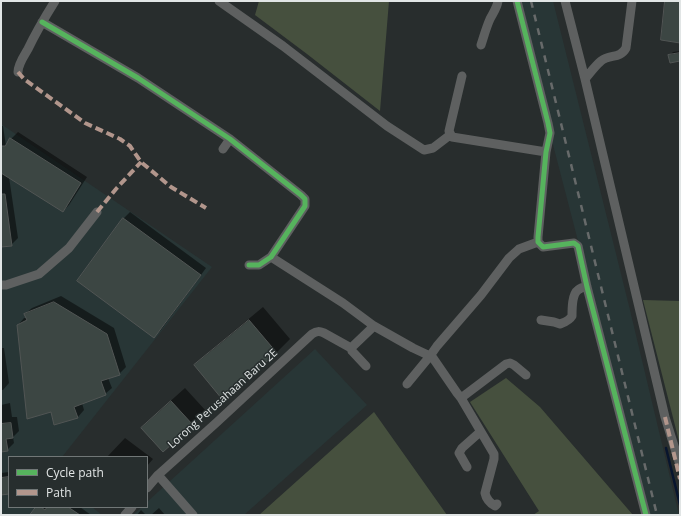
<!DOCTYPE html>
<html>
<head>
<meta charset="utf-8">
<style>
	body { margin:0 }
	#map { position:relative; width:681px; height:516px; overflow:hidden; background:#282d2d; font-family:"Open Sans",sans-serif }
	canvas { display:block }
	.frame { position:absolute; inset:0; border:2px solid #e1e5e5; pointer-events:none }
	.legend { position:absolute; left:8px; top:456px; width:140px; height:52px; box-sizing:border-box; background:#272e2e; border:1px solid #717777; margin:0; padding:5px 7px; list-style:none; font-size:12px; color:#e1e5e5 }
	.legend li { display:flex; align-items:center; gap:8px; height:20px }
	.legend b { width:20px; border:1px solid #717777 }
</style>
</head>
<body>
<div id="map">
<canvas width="681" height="516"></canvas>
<div class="frame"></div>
<ul class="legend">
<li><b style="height:5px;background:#56b35d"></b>Cycle path</li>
<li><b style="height:5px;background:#b2968c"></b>Path</li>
</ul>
</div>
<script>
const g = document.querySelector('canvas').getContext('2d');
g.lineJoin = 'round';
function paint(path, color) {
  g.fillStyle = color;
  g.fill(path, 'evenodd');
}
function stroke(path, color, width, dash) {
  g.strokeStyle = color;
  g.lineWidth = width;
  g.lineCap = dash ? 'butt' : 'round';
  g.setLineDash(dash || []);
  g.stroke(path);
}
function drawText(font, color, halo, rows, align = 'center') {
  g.font = font + ' "Open Sans",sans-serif';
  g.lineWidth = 3;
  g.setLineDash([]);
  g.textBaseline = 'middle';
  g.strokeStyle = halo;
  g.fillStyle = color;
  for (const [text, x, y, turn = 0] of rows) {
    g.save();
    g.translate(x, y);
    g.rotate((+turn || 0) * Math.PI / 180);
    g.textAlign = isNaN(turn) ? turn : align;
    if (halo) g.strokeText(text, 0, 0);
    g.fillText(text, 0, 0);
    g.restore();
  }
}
const built = new Path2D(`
	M 521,1 L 553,1 L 629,306 L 679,515 L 649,515 L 550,133 Z
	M 1,124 L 212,267 L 62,457 L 9,457 L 9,507 L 92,507 L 102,515 L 1,515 Z
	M 315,349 L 367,405 L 244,515 L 133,515 L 142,507 L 147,507 L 147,502 Z`);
const green = new Path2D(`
	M 259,1 L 389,1 L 380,111 L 307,54 L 255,15 Z
	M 643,300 L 680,301 L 680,445 Z
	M 506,378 L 540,407 L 633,515 L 533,515 L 539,511 L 470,402 Z
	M 374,412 L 447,515 L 259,515 Z`);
const shadow = new Path2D(`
	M 680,51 L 680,60 L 670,55 L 673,52 Z
	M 1,126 L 3,126 L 6,146 L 11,139 L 18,132 L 87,177 L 69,205 L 63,211 L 9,177 L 18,238 L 11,245 L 1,246 Z
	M 130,212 L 206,268 L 161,330 L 154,336 L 79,280 L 124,218 Z
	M 61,296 L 114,328 L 126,367 L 119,374 L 108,378 L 112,388 L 105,394 L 82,403 L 84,410 L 78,417 L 54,424 L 51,411 L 18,325 L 24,318 L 27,318 L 25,314 L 32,308 Z
	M 263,307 L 290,339 L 276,353 L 196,365 L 210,351 Z
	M 1,348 L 4,348 L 9,383 L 3,390 L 1,390 Z
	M 185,388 L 206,411 L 192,424 L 156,414 Z
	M 10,403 L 12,417 L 17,417 L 19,431 L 13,437 L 14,443 L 7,450 L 1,451 L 1,405 Z
	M 125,438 L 153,459 L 147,466 L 147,457 L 107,457 Z
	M 9,472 L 9,493 L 1,494 L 1,473 Z
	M 37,507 L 80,507 L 91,515 L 33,515 Z
	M 159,508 L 165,515 L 151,515 Z
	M 141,510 L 146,515 L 137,515 Z`);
const stream = new Path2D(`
	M 666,448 L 680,505`);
const building = new Path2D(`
	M 665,1 L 680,1 L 680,43 L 661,40 Z
	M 680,53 L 680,61 L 670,63 L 668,55 Z
	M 10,138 L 81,183 L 63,212 L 1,173 L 1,146 L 5,146 Z
	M 1,194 L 5,194 L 12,246 L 1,247 Z
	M 123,218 L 201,275 L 154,338 L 77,281 Z
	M 54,302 L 107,334 L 120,375 L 101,381 L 106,395 L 74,407 L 78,418 L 54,425 L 51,412 L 27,419 L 17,325 L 27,320 L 24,314 Z
	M 249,320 L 277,353 L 222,399 L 194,365 Z
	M 171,401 L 193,425 L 163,452 L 141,428 Z
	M 11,423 L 13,438 L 6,439 L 8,451 L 1,452 L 1,424 Z
	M 9,477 L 9,494 L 1,495 L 1,478 Z
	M 36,507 L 41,507 L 45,510 L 47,507 L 68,507 L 80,515 L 30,515 Z`);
const minor = new Path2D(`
	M 219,1 L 283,46 L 387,126 L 424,150 L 433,148 L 450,135
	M 517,1 L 548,123 L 550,133 L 546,152 L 538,237 L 538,242 L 543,247 L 574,243 L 578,246 L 587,287 L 646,515
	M 565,1 L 585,79 L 665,417 L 680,465
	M 42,22 L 138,78 L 230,139 L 301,195 L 305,199 L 305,206 L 271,257 L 259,265 L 249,265
	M 481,45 C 484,36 486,28 490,19 C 493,13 497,8 498,1
	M 18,72 C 18,64 24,56 28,49 C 36,32 45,17 55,1
	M 462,76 L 449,131 L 452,137 L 546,152
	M 585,79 C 590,73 595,66 601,61 C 610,54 620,59 626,48 L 632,1
	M 223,149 L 230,139
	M 271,257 L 343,303 L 374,326 L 413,348 L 430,356 L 433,358 L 457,393 L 461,398 L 494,454 L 494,459 L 485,493 C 486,498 490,503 495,506 L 497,504
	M 1,285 L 6,285 L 39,274 L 69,248 L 97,212
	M 541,320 L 554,322 L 560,324 C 565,322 569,321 572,316 C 572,309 572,294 578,290 C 580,288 584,287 587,287
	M 351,348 L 374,326
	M 407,384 L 430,356 L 437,346 L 481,295 L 509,258 L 519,249 L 538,242
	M 461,398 L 506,364 L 510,363 L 514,365 L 526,375
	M 467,467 L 459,453 L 462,448 L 480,432
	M 158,475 L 193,515
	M 147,488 L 158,475 L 216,423 L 312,334 C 317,331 319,331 324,333 L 351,348 L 352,351 L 366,366
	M 125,515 L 132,507`);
const rail = new Path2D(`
	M 531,1 L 657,515`);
const quiet = new Path2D(`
	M 18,72 L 24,79 L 85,123 L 120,139 L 130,146 L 141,162 L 171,187 L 206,208
	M 97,212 L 116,189 L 141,162
	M 665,417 L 680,479`);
const cycleway = new Path2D(`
	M 517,1 L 548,123 L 550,133 L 546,152 L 538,237 L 538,242 L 543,247 L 574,243 L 578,246 L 587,287 L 646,515
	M 42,22 L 138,78 L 230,139 L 301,195 L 305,199 L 305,206 L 271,257 L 259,265 L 249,265`);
const streetNames = [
	["Lorong Perusahaan Baru 2E",223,399,-42]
];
paint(built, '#283636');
paint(green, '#46503e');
paint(shadow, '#0007');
stroke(stream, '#08152e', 2.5);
paint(building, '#3c4643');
stroke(building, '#515554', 1);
stroke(minor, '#5e6060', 9);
stroke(rail, '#676a6a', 2.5, [7, 7]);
stroke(quiet, '#b2968c', 4, [8, 4]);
stroke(cycleway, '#56b35d', 5);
drawText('11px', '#e1e5e5', '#272e2e', streetNames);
</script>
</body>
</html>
